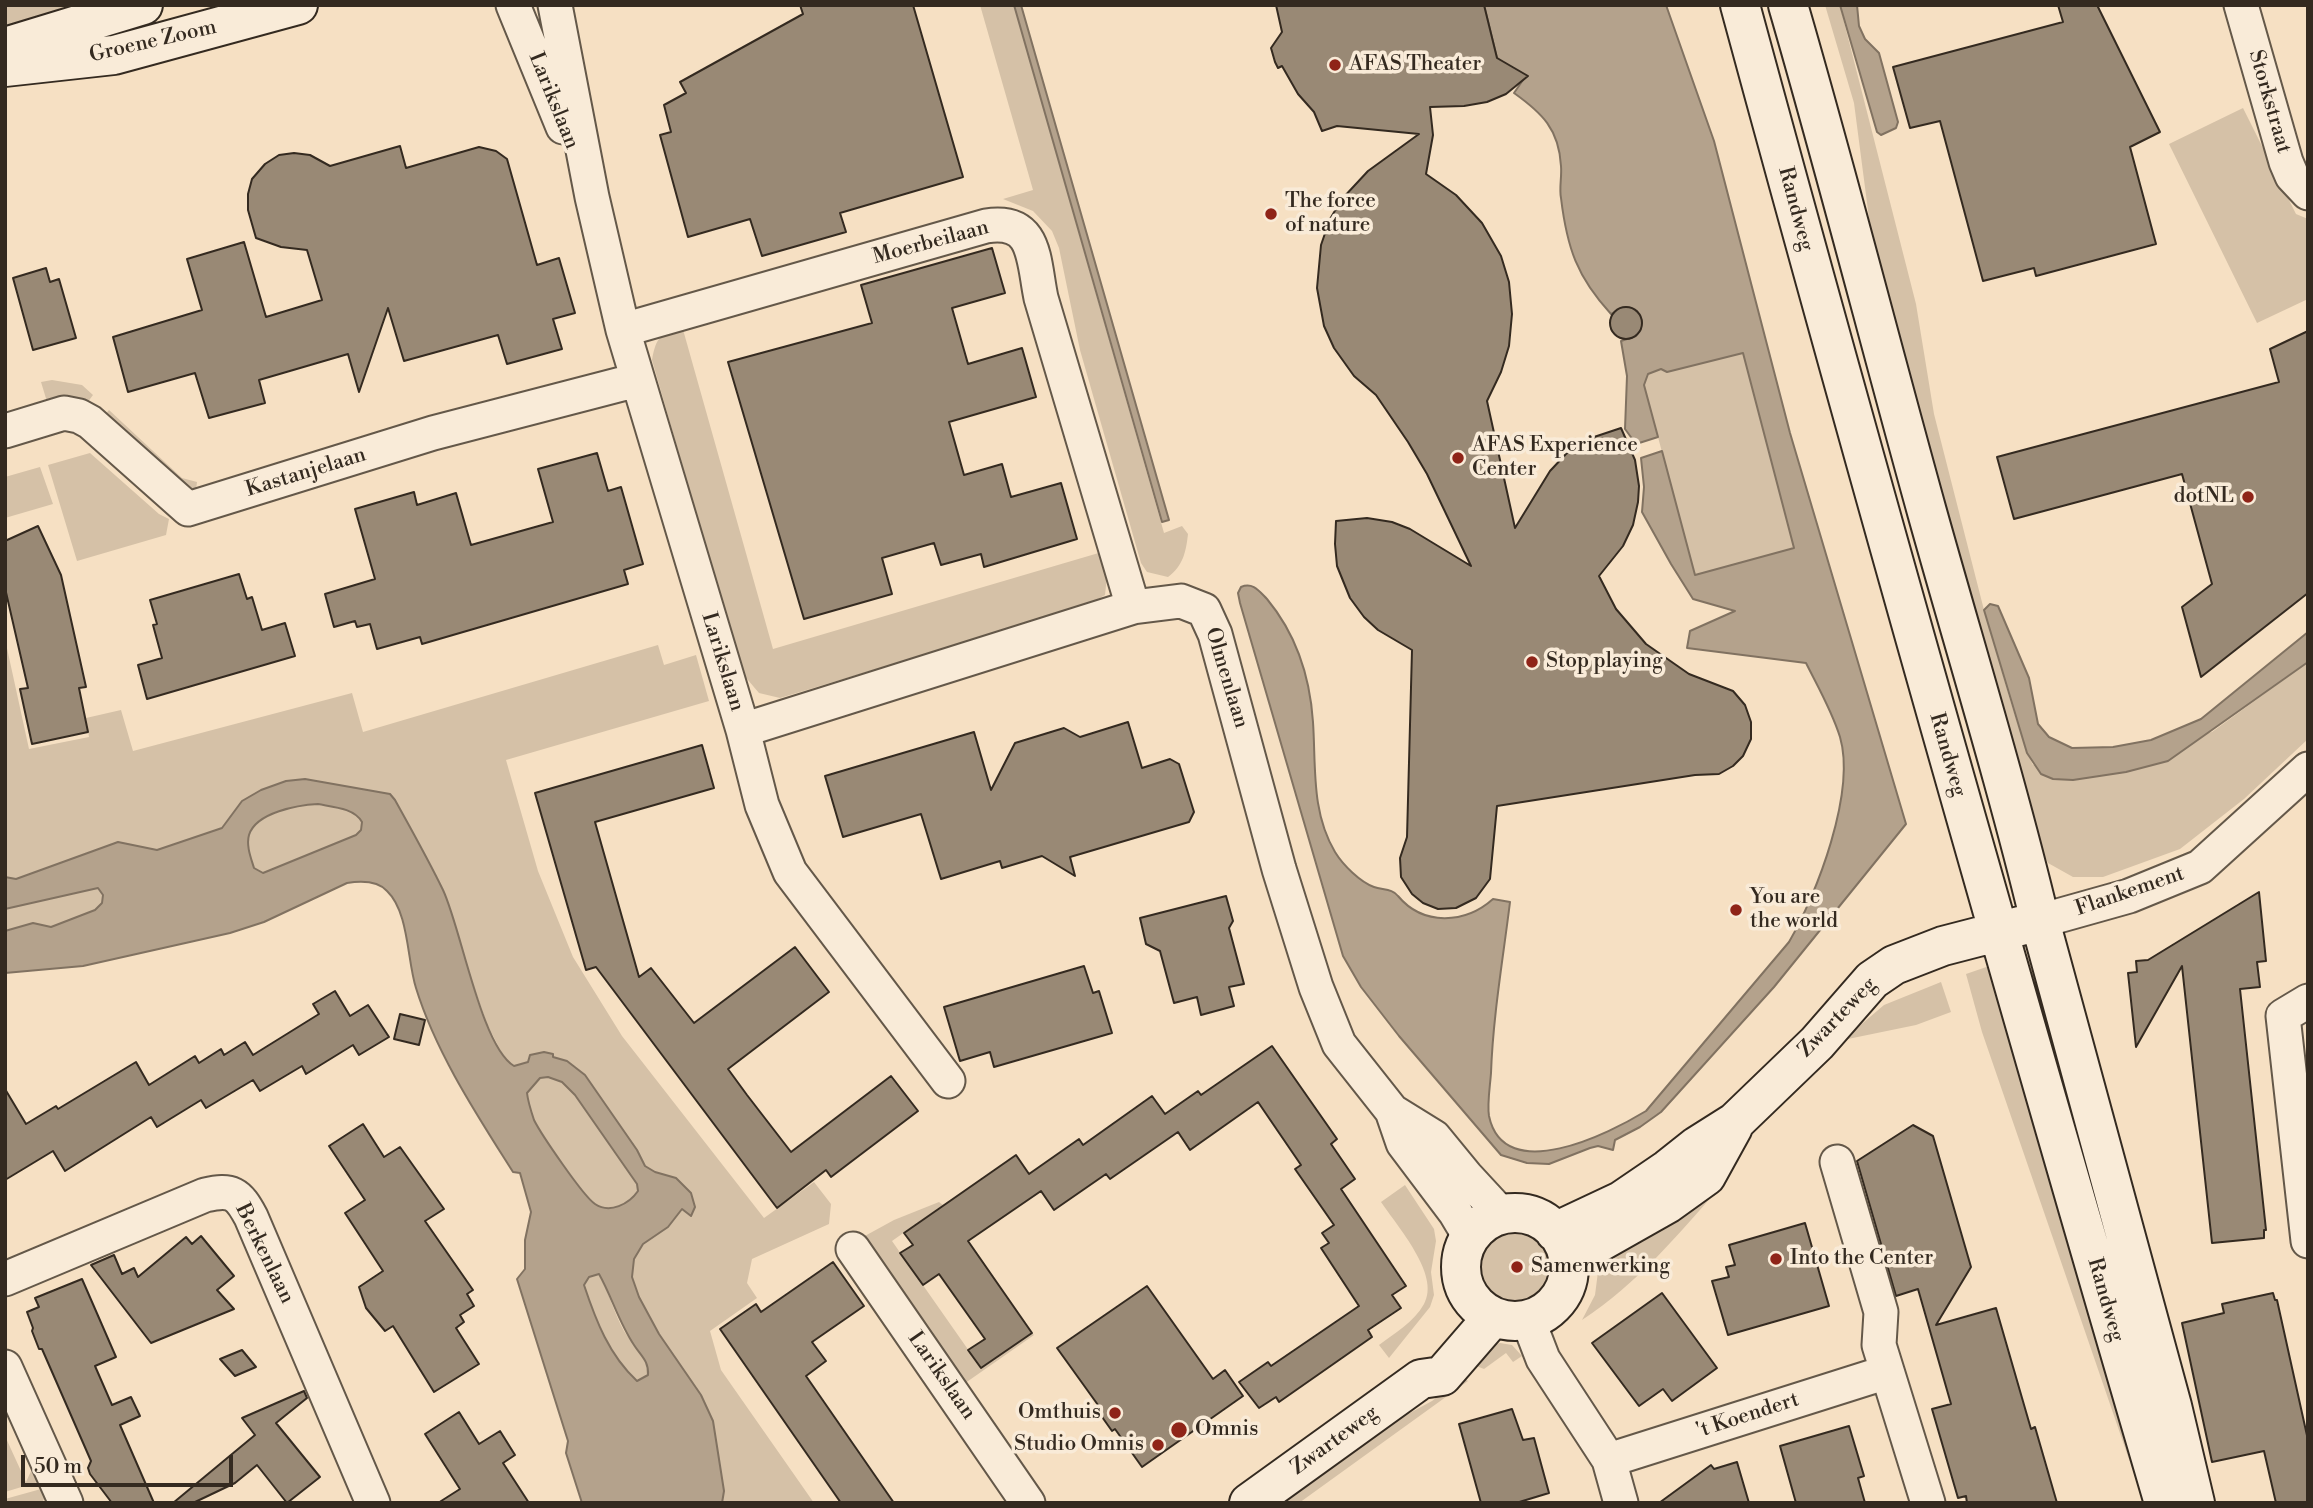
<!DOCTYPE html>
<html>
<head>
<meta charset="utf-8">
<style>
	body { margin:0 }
	#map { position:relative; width:2313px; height:1508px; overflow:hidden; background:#f6e0c3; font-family:"Libre Bodoni",serif }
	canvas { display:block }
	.frame { position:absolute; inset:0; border:7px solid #342a20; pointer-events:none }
	.scale { position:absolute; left:21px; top:1455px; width:212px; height:32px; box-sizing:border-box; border:4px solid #342a20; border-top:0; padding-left:9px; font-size:21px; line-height:24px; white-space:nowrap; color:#342a20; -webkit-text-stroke:5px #f9ebd8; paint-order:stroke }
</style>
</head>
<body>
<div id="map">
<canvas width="2313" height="1508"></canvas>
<div class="frame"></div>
<div class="scale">50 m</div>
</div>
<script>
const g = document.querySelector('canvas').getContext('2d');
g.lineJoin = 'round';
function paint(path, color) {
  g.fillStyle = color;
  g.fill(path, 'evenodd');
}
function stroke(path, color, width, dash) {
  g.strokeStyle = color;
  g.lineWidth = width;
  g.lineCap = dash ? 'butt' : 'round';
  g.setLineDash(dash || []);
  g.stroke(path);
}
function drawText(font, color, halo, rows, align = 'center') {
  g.font = font + ' "Libre Bodoni",serif';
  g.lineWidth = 7;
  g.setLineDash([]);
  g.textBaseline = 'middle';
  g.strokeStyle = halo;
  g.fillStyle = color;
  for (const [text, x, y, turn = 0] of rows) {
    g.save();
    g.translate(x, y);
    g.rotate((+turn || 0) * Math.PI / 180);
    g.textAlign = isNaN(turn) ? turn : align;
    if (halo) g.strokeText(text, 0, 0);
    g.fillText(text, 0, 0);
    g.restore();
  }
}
const green = new Path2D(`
	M 5,5 L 106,5 L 5,35 Z
	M 980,5 L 1014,5 L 1164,533 L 1182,526 L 1188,534 C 1186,552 1183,566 1168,577 L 1147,572 L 1141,563 L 1080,350 L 1059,248 L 1052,231 L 1033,211 L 1003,199 L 1033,190 Z
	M 1825,5 L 1840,5 L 1842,14 L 1916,304 L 1934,414 L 1984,610 L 2011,703 L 2027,753 L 2033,765 L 2212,732 L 2308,662 L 2308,739 L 2244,799 L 2180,849 L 2103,877 L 2073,877 L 2048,863 L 2036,838 L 1872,241 L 1854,103 Z
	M 2243,108 L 2296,214 L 2308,219 L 2308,299 L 2257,323 L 2169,144 Z
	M 682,326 L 773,649 L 1102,552 L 1107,576 L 1105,595 L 1086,606 L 780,698 L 759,693 L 742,673 L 652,360 C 656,337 661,333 682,326 Z
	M 1743,352 L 1794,548 L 1695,575 L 1644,385 L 1648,374 C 1654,371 1662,367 1667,372 Z
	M 52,380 L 82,385 L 93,395 L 87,403 L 75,398 L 48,405 L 41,382 Z
	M 109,410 L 182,478 L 197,482 L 196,490 L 190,491 L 102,418 Z
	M 90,453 L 159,514 L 169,519 L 166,535 L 77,561 L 48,465 Z
	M 40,467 L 53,504 L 5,518 L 5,477 Z
	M 5,639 L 29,749 L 89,737 L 86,718 L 121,710 L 133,751 L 352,693 L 363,732 L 658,645 L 664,665 L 696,655 L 709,701 L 506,760 L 538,871 L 573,957 L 622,1036 L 764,1218 L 814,1182 L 831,1204 L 829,1224 L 752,1259 L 747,1283 L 757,1298 L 710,1331 L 721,1370 L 814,1503 L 722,1503 L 724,1491 L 713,1421 L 701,1395 L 659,1334 L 639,1297 L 632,1277 L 634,1259 L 643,1244 L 668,1227 L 682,1209 L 690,1215 L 676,1178 L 655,1172 L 645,1166 L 637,1150 L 585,1075 L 573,1065 L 553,1057 L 515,1066 L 506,1061 L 487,1024 L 473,984 L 389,794 L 305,779 L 242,801 L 222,828 L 157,850 L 117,842 L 16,879 L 5,877 Z
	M 318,804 C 334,807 354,808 362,822 L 361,830 L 356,835 L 263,873 L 254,868 C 251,858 246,846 249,835 C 256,812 299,805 318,804 Z
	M 98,888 L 103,894 L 102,903 L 95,910 L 50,927 L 33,923 L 5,931 L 5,909 Z
	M 1998,963 L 2156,1503 L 2144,1503 L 1982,1032 L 1966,974 Z
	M 1941,982 L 1951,1012 L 1916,1025 L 1843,1040 L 1884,1005 Z
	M 548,1077 L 562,1082 L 575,1095 L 637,1184 L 638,1191 C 629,1204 610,1214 595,1204 C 583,1196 541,1134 534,1120 C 531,1111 528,1102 527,1093 L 540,1078 Z
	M 1405,1185 L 1434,1229 L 1436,1241 L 1431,1272 L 1434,1295 L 1430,1307 L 1389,1358 L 1379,1345 C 1395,1333 1414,1322 1424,1304 C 1441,1275 1397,1226 1381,1202 Z
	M 1721,1186 C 1677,1236 1638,1283 1582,1320 L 1595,1295 L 1599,1264 Z
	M 939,1202 L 943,1205 L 892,1241 L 981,1368 L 1032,1333 L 1034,1335 L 961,1386 L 863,1237 L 894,1220 Z
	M1474 1269a41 41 0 1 1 82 0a41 41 0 1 1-82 0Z
	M 598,1273 C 609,1292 614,1313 624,1331 C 633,1346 650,1357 648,1375 L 637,1382 C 608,1355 597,1321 584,1285 L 589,1277 Z
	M 1500,1343 L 1512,1345 L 1522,1356 L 1513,1362 L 1506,1353 L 1484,1369 L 1474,1365 L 1493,1345 Z
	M 1463,1377 L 1468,1381 L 1299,1503 L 1274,1503 L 1371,1434 L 1432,1401 Z
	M 5,1436 L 26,1482 L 32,1469 L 38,1482 L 5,1492 Z
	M 41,1489 L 45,1497 L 42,1503 L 5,1503 L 5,1499 Z`);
const water = new Path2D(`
	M 1014,5 L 1021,5 L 1169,520 L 1162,522 Z
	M 1484,5 L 1666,5 L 1714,141 L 1790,433 L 1906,824 L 1774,987 L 1661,1112 L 1640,1127 L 1615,1140 L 1613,1150 L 1598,1146 L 1590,1148 L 1549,1164 L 1527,1163 L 1501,1155 L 1399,1036 L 1361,987 L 1343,956 L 1240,603 L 1238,593 L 1241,587 C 1253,582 1259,591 1267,599 C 1296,634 1310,677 1313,722 C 1316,766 1311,812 1335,852 C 1343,865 1360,882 1374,887 C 1383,890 1393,889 1398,896 C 1423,926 1465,924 1493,899 L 1510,902 C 1503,959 1493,1016 1491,1073 C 1490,1087 1487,1104 1489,1116 C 1504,1187 1610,1133 1646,1111 L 1789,942 C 1817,894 1856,792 1840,737 C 1832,711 1818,687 1806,663 L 1687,648 L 1690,631 L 1735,611 L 1693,599 L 1671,564 L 1642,512 L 1644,487 L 1641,458 L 1662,451 L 1695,575 L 1794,548 L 1743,353 L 1667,372 L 1661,369 L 1648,374 L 1644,385 L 1658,437 L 1636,444 L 1625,429 L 1627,376 L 1621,341 L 1636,336 L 1642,323 L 1637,311 L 1626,307 L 1611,314 C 1577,277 1567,248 1561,198 C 1559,188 1562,177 1561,166 C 1559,129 1542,113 1514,93 L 1523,80 L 1497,58 Z
	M 1840,5 L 1857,5 L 1859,26 L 1865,39 L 1879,53 L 1898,122 L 1896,128 L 1881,135 L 1877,132 Z
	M 1990,604 L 1998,606 L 2029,678 L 2038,724 L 2049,737 L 2072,748 L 2113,747 L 2151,740 L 2201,719 L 2308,632 L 2308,662 L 2168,761 L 2126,772 L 2073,780 L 2053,779 L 2041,774 L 2027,753 L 1984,610 Z
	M 305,779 L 390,794 L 395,800 C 411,829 428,859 443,890 C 461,928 481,1046 514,1066 L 528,1062 L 530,1055 L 544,1052 L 553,1054 L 553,1057 L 567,1061 L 585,1075 L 637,1150 L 645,1166 L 655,1172 L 676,1178 L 691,1193 L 695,1207 L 691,1216 L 682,1209 L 668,1227 L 643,1244 L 634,1259 L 632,1277 L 639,1297 L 659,1334 L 701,1395 L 713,1421 L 724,1491 L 722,1503 L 582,1503 L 566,1453 L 568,1441 L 517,1279 L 525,1269 L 525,1240 L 531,1212 L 520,1173 L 513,1172 C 477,1115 436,1053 416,988 C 407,960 409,912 387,891 C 377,880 360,881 347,883 L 264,922 L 230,933 L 83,966 L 5,973 L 5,931 L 33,923 L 51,927 L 95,910 L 102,903 L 103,895 L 98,888 L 5,909 L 5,877 L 16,879 L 118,842 L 157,850 L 222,828 L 242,801 L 261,790 L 286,781 ZM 318,804 C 333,807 354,808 362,822 L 361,830 L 356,835 L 263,873 L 254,868 C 251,858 246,846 249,835 C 256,812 299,805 318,804 ZM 548,1077 L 562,1082 L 575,1095 L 637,1184 L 638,1191 C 629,1204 610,1214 595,1204 C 583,1196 541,1134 534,1120 C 531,1111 528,1102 527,1093 L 540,1078 ZM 599,1274 C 612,1297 619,1323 634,1345 C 641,1356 649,1361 648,1375 L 637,1381 C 609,1355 596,1321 584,1285 L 589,1277 Z`);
const building = new Path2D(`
	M 800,5 L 913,5 L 963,177 L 840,213 L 846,232 L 762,256 L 750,219 L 688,237 L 660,135 L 671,132 L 664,105 L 686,93 L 680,82 L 803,14 Z
	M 1276,5 L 1484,5 L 1497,58 L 1528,76 L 1506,94 L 1487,102 L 1464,106 L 1430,107 L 1433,135 L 1426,174 L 1456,195 L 1482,223 L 1501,256 L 1509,282 L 1512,314 L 1509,346 L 1501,372 L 1487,401 L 1515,528 L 1550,471 L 1566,454 L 1591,438 L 1621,428 L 1635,460 L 1639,486 L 1638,502 L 1633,525 L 1623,546 L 1599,576 L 1616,609 L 1646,644 L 1689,674 L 1733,691 L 1745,705 L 1751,722 L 1751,739 L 1743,756 L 1733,766 L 1719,774 L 1695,775 L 1497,806 L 1490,879 L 1476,898 L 1456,908 L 1438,909 L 1423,903 L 1412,894 L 1401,877 L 1400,858 L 1407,837 L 1412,650 L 1378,630 L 1364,617 L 1350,598 L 1337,566 L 1335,544 L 1336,521 L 1367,518 L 1392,522 L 1410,529 L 1471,566 L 1427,474 L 1408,442 L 1376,395 L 1354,376 L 1334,348 L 1324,326 L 1317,288 L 1321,245 L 1330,219 L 1342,199 L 1368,171 L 1419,134 L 1337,126 L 1322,131 L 1314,112 L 1298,94 L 1282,66 L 1278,68 L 1275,62 L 1271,48 L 1282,32 Z
	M 2058,5 L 2097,5 L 2160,132 L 2130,147 L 2156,244 L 2036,276 L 2034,268 L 1983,281 L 1940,121 L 1910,128 L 1893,67 L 2063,22 Z
	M 400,146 L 406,168 L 479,147 L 496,151 L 507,159 L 537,265 L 559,258 L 575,313 L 553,319 L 562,349 L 507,364 L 498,335 L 404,361 L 388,308 L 359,392 L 348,354 L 259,380 L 265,403 L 209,418 L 195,373 L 128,392 L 113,337 L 202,310 L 187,259 L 244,242 L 266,317 L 322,300 L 307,250 L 281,247 L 256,238 L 248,210 L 248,194 L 252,179 L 265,164 L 279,155 L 294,153 L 310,155 L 330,166 Z
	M 992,248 L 1005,293 L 952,308 L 968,364 L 1022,348 L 1036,397 L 949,422 L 964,475 L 1002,464 L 1011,497 L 1061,483 L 1077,539 L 984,567 L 981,554 L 941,565 L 934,543 L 882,558 L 892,594 L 804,619 L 728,362 L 872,323 L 861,285 Z
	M 46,268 L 50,282 L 59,279 L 76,338 L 33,350 L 13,278 Z
	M1610 323a16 16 0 1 1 32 0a16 16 0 1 1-32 0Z
	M 2308,331 L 2308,593 L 2201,677 L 2182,607 L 2212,584 L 2182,474 L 2014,519 L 1997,457 L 2279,382 L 2270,349 Z
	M 597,453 L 608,491 L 621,487 L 643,564 L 624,570 L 628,584 L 422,644 L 420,637 L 377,649 L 370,624 L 357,627 L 355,621 L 334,627 L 325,594 L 375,579 L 355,509 L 414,492 L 417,505 L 456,493 L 471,545 L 553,522 L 538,469 Z
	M 38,526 L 61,575 L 86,687 L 79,688 L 88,732 L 32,744 L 20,689 L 28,688 L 5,588 L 5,541 Z
	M 239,574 L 247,599 L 252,597 L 262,630 L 285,623 L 295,656 L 147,699 L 138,665 L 162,658 L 153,625 L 157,624 L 150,600 Z
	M 1128,722 L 1142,768 L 1170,759 L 1179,764 L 1194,812 L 1189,822 L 1070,857 L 1075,876 L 1042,856 L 1002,868 L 1000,861 L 941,879 L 921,814 L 843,837 L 825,776 L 974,732 L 991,790 L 1015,743 L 1064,728 L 1080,737 Z
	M 702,745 L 714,788 L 595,822 L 639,977 L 651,968 L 694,1023 L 795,947 L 829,992 L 728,1069 L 747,1095 L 791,1152 L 891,1076 L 918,1111 L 831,1177 L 826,1170 L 777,1208 L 596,967 L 586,970 L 535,793 Z
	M 2259,892 L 2266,961 L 2257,962 L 2260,987 L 2240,989 L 2266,1230 L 2264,1230 L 2264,1238 L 2212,1243 L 2182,966 L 2136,1047 L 2128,973 L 2137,972 L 2136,961 L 2148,960 Z
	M 1226,896 L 1233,921 L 1229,928 L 1244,984 L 1229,987 L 1234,1006 L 1201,1015 L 1197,997 L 1174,1003 L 1160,951 L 1146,944 L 1140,918 Z
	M 1084,966 L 1093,993 L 1099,991 L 1112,1033 L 994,1067 L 990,1052 L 960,1061 L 944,1007 Z
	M 335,991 L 350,1016 L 368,1005 L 389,1037 L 359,1055 L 353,1045 L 306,1074 L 302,1066 L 260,1091 L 253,1080 L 206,1108 L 201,1100 L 157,1127 L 151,1117 L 65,1171 L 53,1151 L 5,1180 L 5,1089 L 26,1124 L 56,1106 L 58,1109 L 136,1062 L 149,1085 L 195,1056 L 199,1063 L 221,1049 L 224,1055 L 245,1042 L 253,1055 L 319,1014 L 313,1004 Z
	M 400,1014 L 425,1020 L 419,1045 L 394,1039 Z
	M 1272,1046 L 1337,1139 L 1331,1144 L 1355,1179 L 1341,1189 L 1406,1286 L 1392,1295 L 1401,1308 L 1368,1330 L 1372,1337 L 1279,1402 L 1276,1397 L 1259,1408 L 1239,1382 L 1268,1362 L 1271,1366 L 1359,1306 L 1321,1248 L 1329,1243 L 1322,1233 L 1334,1225 L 1295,1169 L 1301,1165 L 1258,1102 L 1190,1150 L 1178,1132 L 1110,1179 L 1106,1174 L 1054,1210 L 1041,1191 L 968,1241 L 1032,1333 L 981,1368 L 968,1350 L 985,1339 L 939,1274 L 923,1285 L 900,1253 L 913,1245 L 904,1233 L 1016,1155 L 1029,1174 L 1079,1139 L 1083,1145 L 1152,1096 L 1165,1114 L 1198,1091 L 1201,1095 Z
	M 363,1124 L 384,1157 L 400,1147 L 444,1209 L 425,1221 L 473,1290 L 467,1294 L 474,1306 L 460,1315 L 464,1322 L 456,1328 L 479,1364 L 434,1392 L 393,1326 L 385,1331 L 366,1308 L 359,1287 L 383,1271 L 345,1213 L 365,1200 L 329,1146 Z
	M 1913,1125 L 1933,1136 L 1971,1267 L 1936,1325 L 1996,1308 L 2031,1429 L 2035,1427 L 2057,1503 L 1967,1503 L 1966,1496 L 1958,1498 L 1932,1409 L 1951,1404 L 1918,1289 L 1896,1296 L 1857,1161 Z
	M 1805,1223 L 1829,1306 L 1728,1335 L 1712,1281 L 1729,1277 L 1726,1267 L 1735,1265 L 1729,1245 Z
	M 201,1236 L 234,1276 L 217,1290 L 234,1309 L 151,1343 L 91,1265 L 114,1255 L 122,1274 L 134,1268 L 138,1277 L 186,1237 L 192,1244 Z
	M 833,1262 L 864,1306 L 812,1342 L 826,1361 L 806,1376 L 894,1503 L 841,1503 L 720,1329 L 756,1304 L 761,1312 Z
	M 82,1279 L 116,1357 L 95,1366 L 112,1405 L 131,1397 L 140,1416 L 120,1425 L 154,1503 L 112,1503 L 90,1474 L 88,1468 L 91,1461 L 42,1349 L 39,1349 L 32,1331 L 33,1328 L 27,1312 L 39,1307 L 35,1298 Z
	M 1147,1286 L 1213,1379 L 1225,1370 L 1243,1396 L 1142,1467 L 1115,1429 L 1112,1431 L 1095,1407 L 1098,1405 L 1057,1348 Z
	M 1662,1293 L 1717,1368 L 1672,1401 L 1663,1389 L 1639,1406 L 1592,1343 Z
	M 2273,1293 L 2275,1300 L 2277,1300 L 2308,1440 L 2308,1503 L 2276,1503 L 2264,1451 L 2212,1462 L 2182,1323 L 2224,1313 L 2222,1304 Z
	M 242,1350 L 256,1367 L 235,1376 L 220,1359 Z
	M 304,1391 L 307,1398 L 276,1423 L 320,1477 L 287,1503 L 257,1465 L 235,1483 L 193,1503 L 173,1503 L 255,1435 L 242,1418 Z
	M 1512,1409 L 1523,1440 L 1534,1438 L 1549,1493 L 1516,1503 L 1481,1503 L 1459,1424 Z
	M 459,1412 L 479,1444 L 500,1431 L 515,1455 L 503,1463 L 529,1503 L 438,1503 L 460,1489 L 425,1434 Z
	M 1849,1426 L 1864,1476 L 1858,1478 L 1865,1503 L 1796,1503 L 1780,1446 Z
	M 1737,1462 L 1749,1503 L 1659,1503 L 1711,1465 L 1714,1469 Z`);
const street = new Path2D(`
	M 513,5 L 563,127
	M 555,5 L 592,197 L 623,330 L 743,730 L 762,805 L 790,872 L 948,1081
	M 2241,5 L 2286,162 L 2292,176 L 2308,193
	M 623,330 L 986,226 C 1037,218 1033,260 1041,298 L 1133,607
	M 5,431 L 64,413 L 79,416 L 90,422 L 188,509 L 433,433 L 637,380
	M 743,730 L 1133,607 L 1181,601 L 1204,610 L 1215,634 L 1279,869 L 1316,987 L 1339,1044 L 1392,1111 L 1434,1137 L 1466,1176 L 1502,1215
	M 2040,921 L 2129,896 L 2200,867 L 2308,769
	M 2308,1001 L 2283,1016 L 2308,1241
	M 1392,1111 L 1403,1143 L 1455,1212 L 1470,1237
	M 1837,1162 L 1881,1312 L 1879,1345 L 1928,1503
	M 853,1249 L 1028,1503
	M 5,1279 L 205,1195 C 232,1189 238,1193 251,1217 L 373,1503
	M 1528,1320 L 1543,1359 L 1609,1460 L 1621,1503
	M 5,1367 L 66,1503
	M 1609,1460 L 1887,1372`);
const secondary = new Path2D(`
	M 1740,5 C 1876,506 2018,1005 2164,1503
	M 1788,5 C 1837,173 1880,343 1927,512 C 1965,648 2007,784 2040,921 L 2172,1406 L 2195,1503
	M 5,47 L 143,5
	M 5,67 L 114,55 L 298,5
	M1461 1267a54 54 0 1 1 108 0a54 54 0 1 1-108 0Z
	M 1555,1232 L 1621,1201 L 1668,1169 L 1697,1146 L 1735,1122 L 1817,1043 L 1872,980 L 1894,965 L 1943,946 L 2024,925
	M 1568,1260 L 1667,1204 L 1706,1176 L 1733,1127
	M 1249,1503 L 1421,1379 L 1442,1376 L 1493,1317`);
const markers = [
	[1335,65,7,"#8f2418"],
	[1271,214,7,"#8f2418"],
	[1458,458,7,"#8f2418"],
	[2248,497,7,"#8f2418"],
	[1532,662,7,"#8f2418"],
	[1736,910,7,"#8f2418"],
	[1776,1259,7,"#8f2418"],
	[1517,1267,7,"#8f2418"],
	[1115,1413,7,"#8f2418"],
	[1179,1430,9,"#8f2418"],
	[1158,1445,7,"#8f2418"]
];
const streetNames = [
	["Groene Zoom",153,42,-13],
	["Larikslaan",553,101,68],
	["Storkstraat",2269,102,74],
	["Randweg",1795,209,75],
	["Moerbeilaan",931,243,-15],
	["Kastanjelaan",306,473,-17],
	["Larikslaan",722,662,73],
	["Olmenlaan",1226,678,73],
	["Randweg",1947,755,74],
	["Flankement",2130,892,-19],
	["Zwarteweg",1838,1018,-46],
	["Berkenlaan",264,1254,64],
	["Randweg",2105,1300,74],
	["Larikslaan",941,1376,55],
	["'t Koendert",1748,1416,-18],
	["Zwarteweg",1335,1441,-36]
];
const poiNames = [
	["AFAS Theater",1349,65],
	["The force",1285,202],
	["of nature",1285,226],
	["AFAS Experience",1472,446],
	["Center",1472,470],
	["dotNL",2234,497,"right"],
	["Stop playing",1546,662],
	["You are",1750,898],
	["the world",1750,922],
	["Into the Center",1790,1259],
	["Samenwerking",1531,1267],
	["Omthuis",1101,1413,"right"],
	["Omnis",1195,1430],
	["Studio Omnis",1144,1445,"right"]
];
paint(green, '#d5c1a7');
paint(water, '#b4a28c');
stroke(water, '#817261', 2);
paint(building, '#998975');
stroke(building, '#342a20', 2);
stroke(street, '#645849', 37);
stroke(secondary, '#342a20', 42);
stroke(street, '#f9ebd8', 33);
stroke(secondary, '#f9ebd8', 38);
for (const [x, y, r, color] of markers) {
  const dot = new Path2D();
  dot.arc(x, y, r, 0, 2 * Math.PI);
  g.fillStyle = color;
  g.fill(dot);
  stroke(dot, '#f9ebd8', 2.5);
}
drawText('21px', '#342a20', '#f9ebd8', streetNames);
drawText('21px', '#342a20', '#f9ebd8', poiNames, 'left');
</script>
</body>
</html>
